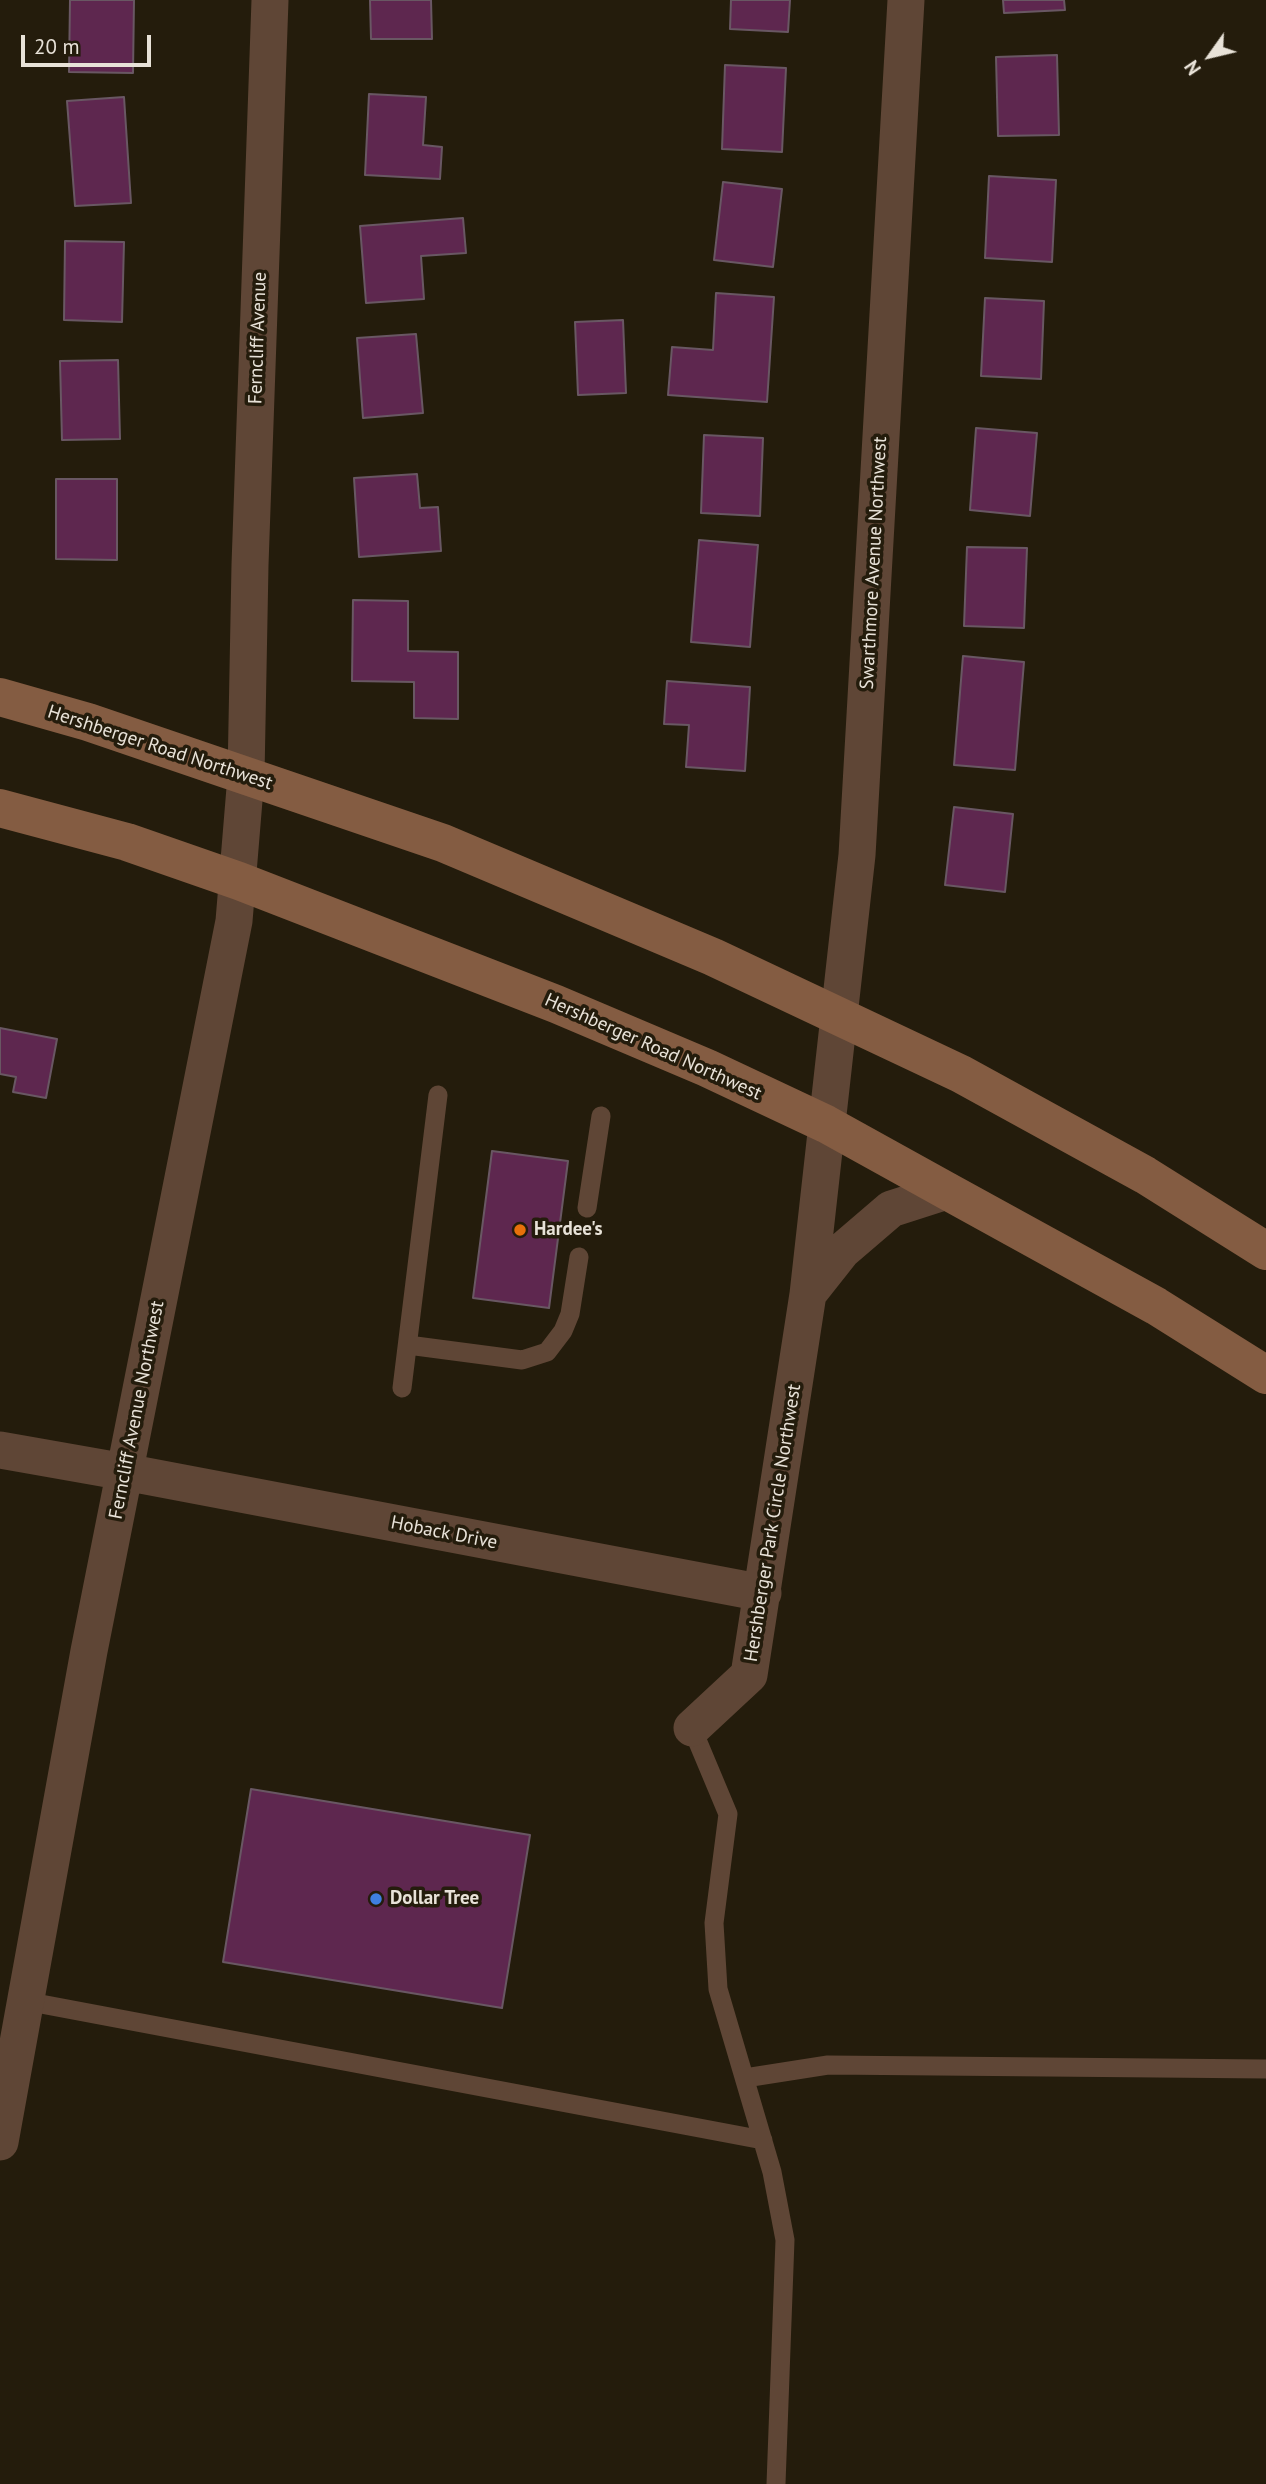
<!DOCTYPE html>
<html>
<head>
<meta charset="utf-8">
<style>
	body { margin:0 }
	#map { position:relative; width:1266px; height:2484px; overflow:hidden; background:#241c0c; font-family:"PT Sans",sans-serif }
	canvas { display:block }
	.north { position:absolute; left:1175px; top:21px; width:70px; height:70px; -webkit-text-stroke:5px #241c0c; paint-order:stroke; rotate:236deg; font-size:19px; font-weight:700; line-height:28px; text-align:center; color:#e8e2d8 }
	.north::after { content:''; display:block; margin:auto; width:24px; height:32px; background:#e8e2d8; clip-path:polygon(50% 0,100% 100%,50% 72%,0 100%) }
	.scale { position:absolute; left:21px; top:35px; width:130px; height:32px; box-sizing:border-box; border:4px solid #e8e2d8; border-top:0; padding-left:9px; font-size:21px; line-height:24px; white-space:nowrap; color:#e8e2d8; -webkit-text-stroke:5px #241c0c; paint-order:stroke }
</style>
</head>
<body>
<div id="map">
<canvas width="1266" height="2484"></canvas>
<div class="north">N</div>
<div class="scale">20 m</div>
</div>
<script>
const g = document.querySelector('canvas').getContext('2d');
g.lineJoin = 'round';
function paint(path, color) {
  g.fillStyle = color;
  g.fill(path, 'evenodd');
}
function stroke(path, color, width, dash) {
  g.strokeStyle = color;
  g.lineWidth = width;
  g.lineCap = dash ? 'butt' : 'round';
  g.setLineDash(dash || []);
  g.stroke(path);
}
function drawText(font, color, halo, rows, align = 'center') {
  g.font = font + ' "PT Sans",sans-serif';
  g.lineWidth = 7;
  g.setLineDash([]);
  g.textBaseline = 'middle';
  g.strokeStyle = halo;
  g.fillStyle = color;
  for (const [text, x, y, turn = 0] of rows) {
    g.save();
    g.translate(x, y);
    g.rotate((+turn || 0) * Math.PI / 180);
    g.textAlign = isNaN(turn) ? turn : align;
    if (halo) g.strokeText(text, 0, 0);
    g.fillText(text, 0, 0);
    g.restore();
  }
}
const building = new Path2D(`
	M 70,0 L 134,0 L 133,73 L 69,72 Z
	M 370,0 L 431,0 L 432,39 L 371,39 Z
	M 731,0 L 790,0 L 788,32 L 730,29 Z
	M 1003,0 L 1064,0 L 1065,10 L 1004,13 Z
	M 1057,55 L 1059,135 L 998,136 L 996,57 Z
	M 725,65 L 786,68 L 782,152 L 722,149 Z
	M 369,94 L 426,97 L 423,145 L 442,147 L 440,179 L 365,175 Z
	M 124,97 L 131,203 L 75,206 L 67,101 Z
	M 989,176 L 1056,180 L 1052,262 L 985,258 Z
	M 723,182 L 782,189 L 773,267 L 714,260 Z
	M 463,218 L 466,253 L 421,256 L 424,299 L 366,303 L 360,226 Z
	M 65,241 L 124,242 L 122,322 L 64,320 Z
	M 716,293 L 774,297 L 767,402 L 668,395 L 672,347 L 713,350 Z
	M 985,298 L 1044,301 L 1041,379 L 981,376 Z
	M 623,320 L 626,393 L 578,395 L 575,322 Z
	M 416,334 L 423,413 L 363,418 L 357,338 Z
	M 118,360 L 120,439 L 62,440 L 60,361 Z
	M 976,428 L 1037,433 L 1030,516 L 970,510 Z
	M 704,435 L 763,438 L 760,516 L 701,513 Z
	M 417,474 L 420,508 L 438,507 L 441,551 L 359,557 L 354,478 Z
	M 56,479 L 117,479 L 117,560 L 56,559 Z
	M 699,540 L 758,545 L 750,647 L 691,642 Z
	M 967,547 L 1027,548 L 1024,628 L 964,626 Z
	M 353,600 L 408,601 L 408,651 L 458,652 L 458,719 L 414,718 L 414,682 L 352,681 Z
	M 963,656 L 1024,662 L 1015,770 L 954,765 Z
	M 667,681 L 750,687 L 745,771 L 686,767 L 689,725 L 664,724 Z
	M 954,807 L 1013,814 L 1005,892 L 945,885 Z
	M 0,1028 L 57,1039 L 46,1098 L 13,1092 L 16,1077 L 0,1074 Z
	M 492,1151 L 568,1161 L 549,1308 L 473,1298 Z
	M 251,1789 L 530,1835 L 502,2008 L 223,1962 Z`);
const service = new Path2D(`
	M 587,1208 L 601,1116
	M 408,1345 L 522,1360 L 547,1352 L 563,1331 L 570,1314 L 579,1257
	M 402,1388 L 438,1095
	M 692,1728 L 728,1814 L 714,1923 L 718,1989 L 772,2172 L 785,2240 L 776,2484
	M 25,2001 L 763,2140
	M 745,2078 L 828,2065 L 1266,2069`);
const minor = new Path2D(`
	M 808,1294 L 842,1251 L 891,1209 L 947,1191
	M 0,1450 L 125,1472 L 763,1593
	M 692,1728 L 749,1675 L 808,1294 L 857,855 L 906,0
	M 0,2142 L 89,1651 L 234,921 L 246,776 L 250,565 L 270,0`);
const secondary = new Path2D(`
	M 0,697 L 88,722 L 443,843 L 713,957 L 961,1074 L 1145,1175 L 1266,1251
	M 0,808 L 127,842 L 239,881 L 556,1004 L 707,1068 L 826,1124 L 947,1191 L 1156,1306 L 1266,1375`);
const markers = [
	[520,1230,7,"#e8710a"],
	[376,1899,7,"#3f7fe0"]
];
const streetNames = [
	["Ferncliff Avenue",258,338,-88],
	["Swarthmore Avenue Northwest",874,563,-87],
	["Hershberger Road Northwest",160,748,18],
	["Hershberger Road Northwest",653,1047,24],
	["Ferncliff Avenue Northwest",137,1410,-79],
	["Hershberger Park Circle Northwest",773,1523,-81],
	["Hoback Drive",444,1533,11]
];
const poiNames = [
	["Hardee's",534,1230],
	["Dollar Tree",390,1899]
];
paint(building, '#5e274f');
stroke(building, '#695763', 2);
stroke(service, '#5f4636', 19);
stroke(minor, '#5f4636', 37);
stroke(secondary, '#845c42', 38);
for (const [x, y, r, color] of markers) {
  const dot = new Path2D();
  dot.arc(x, y, r, 0, 2 * Math.PI);
  g.fillStyle = color;
  g.fill(dot);
  stroke(dot, '#241c0c', 2.5);
}
drawText('19px', '#e8e2d8', '#241c0c', streetNames);
drawText('bold 19px', '#e8e2d8', '#241c0c', poiNames, 'left');
</script>
</body>
</html>
